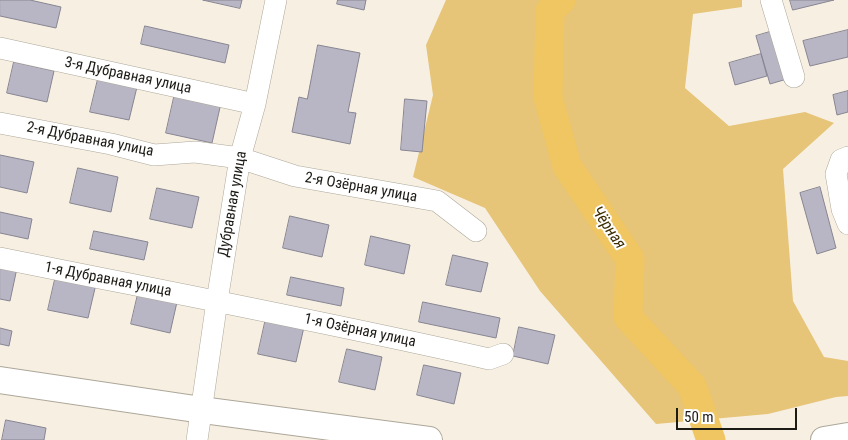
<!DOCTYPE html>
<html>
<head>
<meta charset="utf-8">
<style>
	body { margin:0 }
	#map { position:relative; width:848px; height:440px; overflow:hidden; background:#f7f0e2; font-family:"Roboto Condensed",sans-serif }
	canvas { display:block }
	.scale { position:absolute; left:676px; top:408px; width:121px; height:22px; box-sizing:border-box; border:2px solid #1c1a15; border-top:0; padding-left:6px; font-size:15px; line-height:18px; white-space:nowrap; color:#1c1a15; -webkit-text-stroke:4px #fefefe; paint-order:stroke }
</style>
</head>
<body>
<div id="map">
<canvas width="848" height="440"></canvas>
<div class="scale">50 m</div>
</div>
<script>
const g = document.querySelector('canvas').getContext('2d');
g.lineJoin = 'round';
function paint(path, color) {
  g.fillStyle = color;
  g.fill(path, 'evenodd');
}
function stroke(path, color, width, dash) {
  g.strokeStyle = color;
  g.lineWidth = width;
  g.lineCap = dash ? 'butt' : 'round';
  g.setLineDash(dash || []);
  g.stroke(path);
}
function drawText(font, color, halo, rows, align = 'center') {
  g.font = font + ' "Roboto Condensed",sans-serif';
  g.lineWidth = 4;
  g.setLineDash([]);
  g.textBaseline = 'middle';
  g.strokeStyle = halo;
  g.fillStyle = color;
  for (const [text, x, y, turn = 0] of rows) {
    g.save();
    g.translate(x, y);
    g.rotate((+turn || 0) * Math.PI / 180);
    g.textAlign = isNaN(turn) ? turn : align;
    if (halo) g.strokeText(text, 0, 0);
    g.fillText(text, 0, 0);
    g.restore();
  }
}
const green = new Path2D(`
	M 446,0 L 742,0 L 742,7 L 693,14 L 685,88 L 729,126 L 805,112 L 834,123 L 783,169 L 793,301 L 824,357 L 848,361 L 848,396 L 836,397 L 768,414 L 656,424 L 540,291 L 485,208 L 413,177 L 433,95 L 426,45 Z`);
const river = new Path2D(`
	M 561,0 L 550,11 L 548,97 L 567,166 L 630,259 L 628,317 L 692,386 L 711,440`);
const building = new Path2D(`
	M 0,0 L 30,0 L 61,7 L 56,28 L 0,16 Z
	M 203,0 L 242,0 L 240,8 Z
	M 338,0 L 366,0 L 364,10 L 337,4 Z
	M 790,0 L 834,0 L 793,10 Z
	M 145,26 L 229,45 L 225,63 L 141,44 Z
	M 848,30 L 848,57 L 810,66 L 803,41 Z
	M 773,31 L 787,79 L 770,84 L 756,36 Z
	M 318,45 L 360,53 L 348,112 L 356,113 L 350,144 L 292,132 L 299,97 L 307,99 Z
	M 761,54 L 767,76 L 735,85 L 729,63 Z
	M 14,62 L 54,71 L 47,102 L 7,93 Z
	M 98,79 L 137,87 L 129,120 L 90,112 Z
	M 848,91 L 848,112 L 837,115 L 833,95 Z
	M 175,93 L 221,103 L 212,143 L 166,133 Z
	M 405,99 L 427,101 L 422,152 L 401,150 Z
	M 0,155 L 34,162 L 27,193 L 0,187 Z
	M 78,168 L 118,177 L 111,212 L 70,203 Z
	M 820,187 L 836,248 L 817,254 L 800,193 Z
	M 157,188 L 199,197 L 192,228 L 150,219 Z
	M 0,212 L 32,219 L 28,239 L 0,233 Z
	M 290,216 L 329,225 L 322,257 L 283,248 Z
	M 94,231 L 148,242 L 144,260 L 90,249 Z
	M 371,236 L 410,245 L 404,274 L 365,265 Z
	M 453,255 L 488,263 L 481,292 L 446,285 Z
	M 0,264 L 17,268 L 10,301 L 0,299 Z
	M 56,275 L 96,284 L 88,318 L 48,310 Z
	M 291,277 L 344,288 L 341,306 L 287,295 Z
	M 138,294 L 177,302 L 170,333 L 131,324 Z
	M 423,302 L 500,318 L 496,338 L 419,322 Z
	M 266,318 L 304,327 L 296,362 L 258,354 Z
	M 519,327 L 555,335 L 548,364 L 513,356 Z
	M 0,328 L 12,331 L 9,346 L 0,344 Z
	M 347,349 L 382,357 L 375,390 L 339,382 Z
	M 424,365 L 461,373 L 454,404 L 417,395 Z
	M 6,420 L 46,428 L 44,440 L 2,440 Z`);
const minor = new Path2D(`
	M 771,0 L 794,77
	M 0,48 L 255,104
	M 0,123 L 111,144 L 154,155 L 195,152 L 240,158 L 295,176 L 437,201 L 476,231
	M 848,157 L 841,160 L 836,174 L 842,209 L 848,224
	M 0,258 C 163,291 327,322 489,359 L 503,354
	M 197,440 L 217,301 L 240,158 L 255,104 L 276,0`);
const major = new Path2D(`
	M 0,380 L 202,410 L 429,440
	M 824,440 L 848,436`);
const streetNames = [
	["3-я Дубравная улица",128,76,12],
	["2-я Дубравная улица",90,140,11],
	["2-я Озёрная улица",361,188,10],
	["Дубравная улица",233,204,-80],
	["1-я Дубравная улица",108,280,11],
	["1-я Озёрная улица",360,331,12]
];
const waterNames = [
	["Чёрная",608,228,56]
];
paint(green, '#e6c478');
stroke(river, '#f0c662', 29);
paint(building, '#b8b6c4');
stroke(building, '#878592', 1);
stroke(minor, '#ada79a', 22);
stroke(major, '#ada79a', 28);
stroke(minor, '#fff', 21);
stroke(major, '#fff', 26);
drawText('15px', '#1c1a15', '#fefefe', streetNames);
drawText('italic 16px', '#3d2d00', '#fefefe', waterNames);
</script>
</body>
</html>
